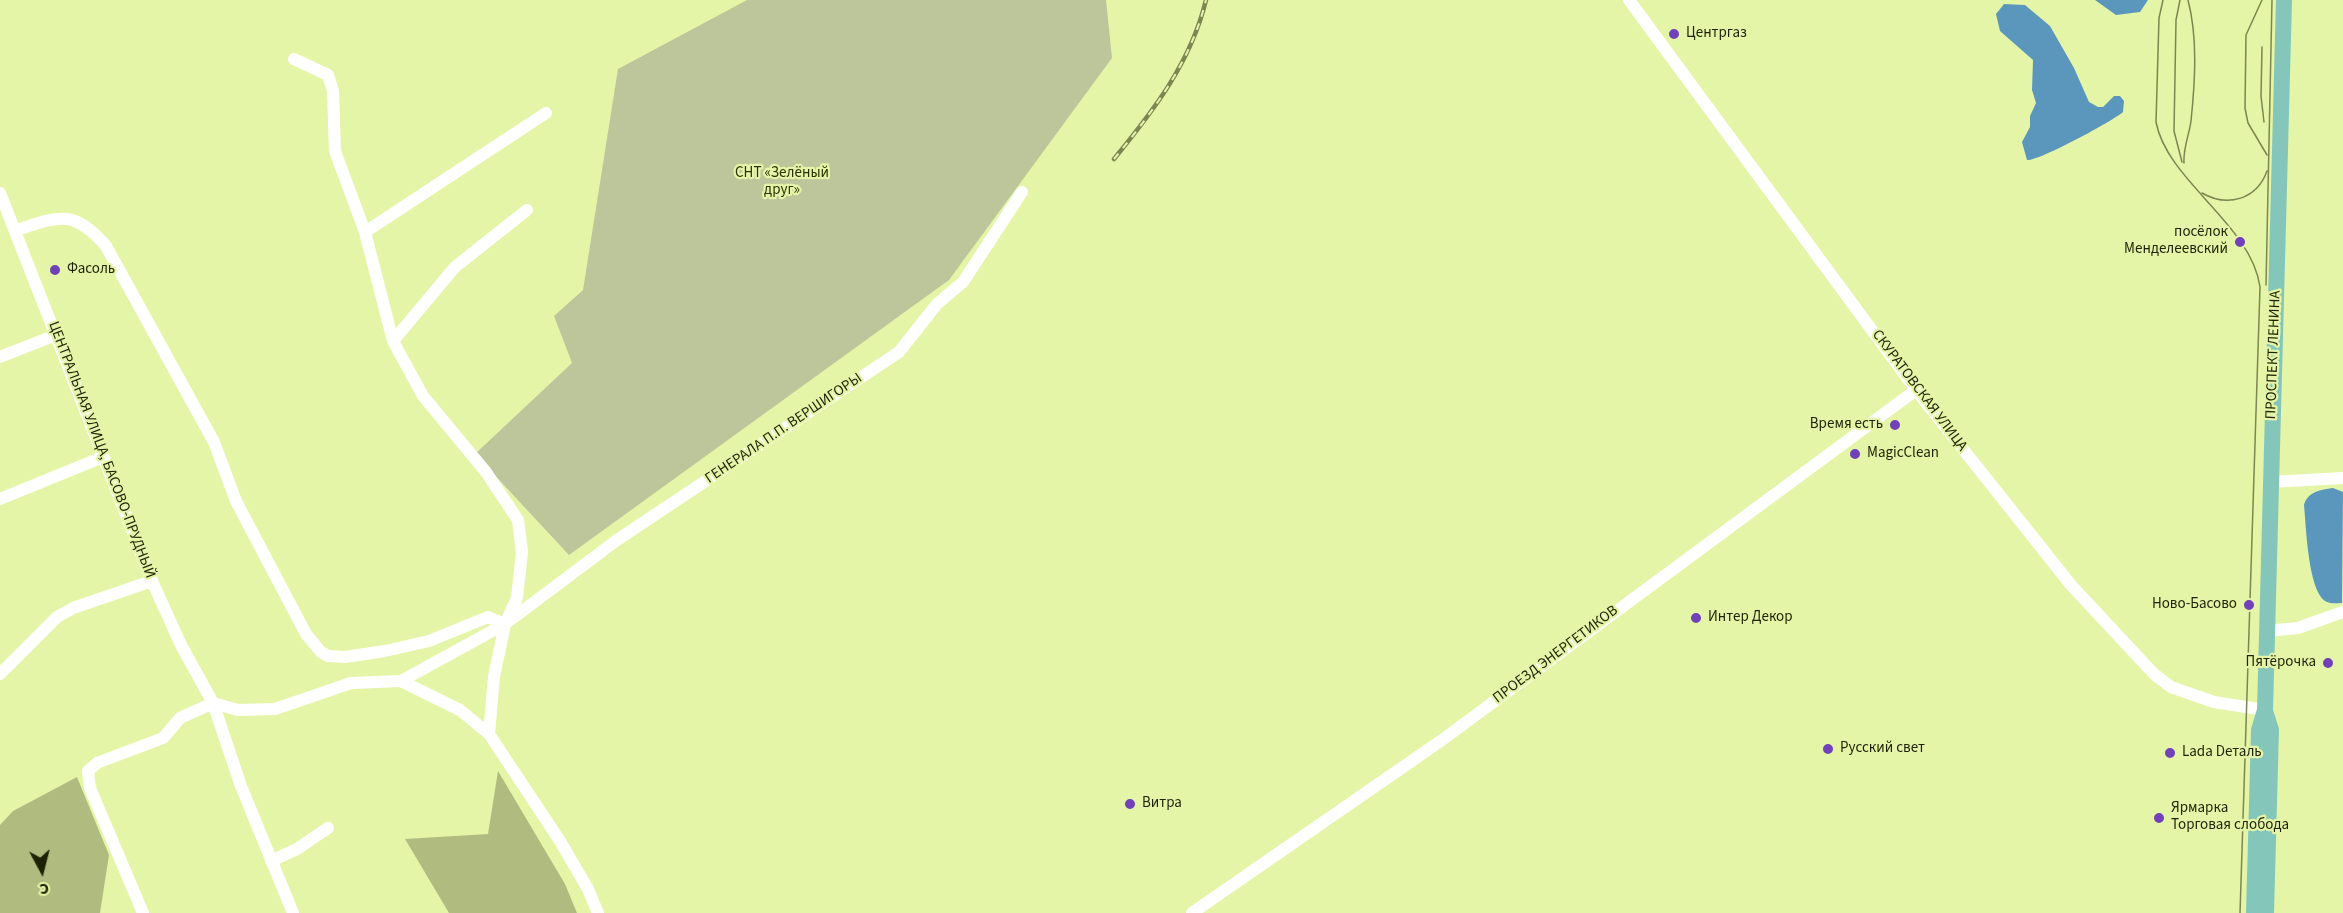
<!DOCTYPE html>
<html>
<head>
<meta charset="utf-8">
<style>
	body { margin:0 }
	#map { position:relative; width:2343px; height:913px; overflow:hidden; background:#e5f5a8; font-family:"Source Sans 3",sans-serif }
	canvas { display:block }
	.north { position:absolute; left:12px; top:841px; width:60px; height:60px; -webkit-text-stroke:4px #e5f5a8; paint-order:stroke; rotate:173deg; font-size:16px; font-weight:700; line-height:24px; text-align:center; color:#1d2203 }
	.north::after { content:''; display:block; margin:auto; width:21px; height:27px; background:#1d2203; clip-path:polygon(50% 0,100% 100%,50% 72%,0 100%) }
</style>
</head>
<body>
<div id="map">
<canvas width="2343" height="913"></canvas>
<div class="north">С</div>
</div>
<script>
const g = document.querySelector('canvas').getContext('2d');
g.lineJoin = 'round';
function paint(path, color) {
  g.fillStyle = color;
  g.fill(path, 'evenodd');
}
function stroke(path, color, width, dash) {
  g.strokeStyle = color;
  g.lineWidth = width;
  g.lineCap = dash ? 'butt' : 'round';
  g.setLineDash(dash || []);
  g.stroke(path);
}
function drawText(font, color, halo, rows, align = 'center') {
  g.font = font + ' "Source Sans 3",sans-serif';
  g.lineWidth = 4.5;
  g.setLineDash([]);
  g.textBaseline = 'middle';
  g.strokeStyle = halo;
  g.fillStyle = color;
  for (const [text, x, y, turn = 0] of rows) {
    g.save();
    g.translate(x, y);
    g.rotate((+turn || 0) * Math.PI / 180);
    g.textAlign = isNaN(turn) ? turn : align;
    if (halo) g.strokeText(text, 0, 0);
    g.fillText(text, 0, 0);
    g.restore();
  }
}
const green = new Path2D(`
	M 747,0 L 1106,0 L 1112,58 L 949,280 L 569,555 L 475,454 L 572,363 L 554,316 L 583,290 L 618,69 Z`);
const forest = new Path2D(`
	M 498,771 L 565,884 L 577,913 L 449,913 L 405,839 L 488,834 Z
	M 77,777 L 109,855 L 100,913 L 0,913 L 0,825 L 13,811 Z`);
const water = new Path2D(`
	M 2095,0 L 2148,0 L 2140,12 L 2116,15 Z
	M 2004,4 L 2025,5 L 2050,26 L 2074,68 L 2089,102 L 2098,107 L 2103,107 L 2114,96 L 2120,96 L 2124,101 L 2123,112 C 2113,121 2037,162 2027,160 L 2022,142 L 2030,127 L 2030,116 L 2036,103 L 2032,90 L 2033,60 L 2000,31 L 1996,14 Z
	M 2333,488 L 2343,492 L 2342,603 C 2338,603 2331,604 2327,602 C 2308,594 2306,525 2304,505 C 2308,491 2321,490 2333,488 Z`);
const minor = new Path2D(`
	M 1629,0 L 1916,390 L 2071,585 L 2154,674 L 2171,687 L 2214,702 L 2265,710
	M 294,59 L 328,75 L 333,91 L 335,151 L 365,232 L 393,341 L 423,396 L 486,472 L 518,520 L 522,552 L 517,598 L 505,624 L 494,677 L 489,734
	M 0,193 L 152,581 L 181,645 L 213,703 L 241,786 L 293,913
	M 17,230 C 59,216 74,209 106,246 L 214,442 L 236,501 L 306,634 L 321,652 L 328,656 L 345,657 L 385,651 L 429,641 L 488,617 L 505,624
	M 365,232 L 546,113
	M 393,341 L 455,267 L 527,210
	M 0,357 L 56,335
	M 2270,482 L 2343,478
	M 0,499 L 103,457
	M 2266,631 L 2298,628 L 2343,612
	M 0,674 L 57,617 L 73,608 L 152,581
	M 401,681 L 505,624 L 617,540 L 899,352 L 937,304 L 963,282 L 1022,192
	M 271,861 L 297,849 L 328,828
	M 143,913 L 90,788 L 88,771 L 97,763 L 163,738 L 180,718 L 213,703 L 238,710 L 275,709 L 351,683 L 401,681 L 460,710 L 489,734 L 560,841 L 588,889 L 598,913
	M 1192,913 L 1442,740 L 1916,390`);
const major = new Path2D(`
	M 2265,711 L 2271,730 L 2266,913
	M 2254,913 L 2259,730 L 2265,710 L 2284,0`);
const tram = new Path2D(`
	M 2163,0 L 2159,18 L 2156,122 C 2167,181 2252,225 2260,287 L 2240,913
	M 2180,0 L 2176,20 L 2174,131 L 2182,162
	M 2262,0 L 2246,35 L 2245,108 L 2248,123 L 2267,155
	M 2262,47 L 2261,96 L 2264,122
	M 2184,163 C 2183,148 2189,136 2191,121 C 2195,82 2198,38 2188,0
	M 2202,193 C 2228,208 2257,199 2267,171
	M 2266,285 L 2272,0`);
const rail = new Path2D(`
	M 1114,159 C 1154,110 1191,62 1206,0`);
const markers = [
	[1674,34,6,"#7141b9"],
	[2240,242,6,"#7141b9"],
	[55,270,6,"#7141b9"],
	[1895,425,6,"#7141b9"],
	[1855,454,6,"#7141b9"],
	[2249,605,6,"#7141b9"],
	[1696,618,6,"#7141b9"],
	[2328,663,6,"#7141b9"],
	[1828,749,6,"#7141b9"],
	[2170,753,6,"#7141b9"],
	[1130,804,6,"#7141b9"],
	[2159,818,6,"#7141b9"]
];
const poiNames = [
	["Центргаз",1686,34],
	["посёлок",2228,233,"right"],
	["Менделеевский",2228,250,"right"],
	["Фасоль",67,270],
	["Время есть",1883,425,"right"],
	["MagicClean",1867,454],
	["Ново-Басово",2237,605,"right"],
	["Интер Декор",1708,618],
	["Пятёрочка",2316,663,"right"],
	["Русский свет",1840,749],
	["Lada Dеталь",2182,753],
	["Витра",1142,804],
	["Ярмарка",2171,809],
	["Торговая слобода",2171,826]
];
const parkNames = [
	["СНТ «Зелёный",782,174],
	["друг»",782,191]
];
const streetNames = [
	["ПРОСПЕКТ ЛЕНИНА",2274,355,-88],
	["СКУРАТОВСКАЯ УЛИЦА",1919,391,53],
	["ГЕНЕРАЛА П.П. ВЕРШИГОРЫ",784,429,-34],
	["ЦЕНТРАЛЬНАЯ УЛИЦА, БАСОВО-ПРУДНЫЙ",101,450,69],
	["ПРОЕЗД ЭНЕРГЕТИКОВ",1556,655,-37]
];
paint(green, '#bcc69a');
paint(forest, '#b0bc7f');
paint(water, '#5b97bc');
stroke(minor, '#fff', 12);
stroke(major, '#85c6ba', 16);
stroke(tram, '#7b8651', 1.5);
stroke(rail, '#7b8651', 4.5);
stroke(rail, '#e5f5a8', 2, [7]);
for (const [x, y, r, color] of markers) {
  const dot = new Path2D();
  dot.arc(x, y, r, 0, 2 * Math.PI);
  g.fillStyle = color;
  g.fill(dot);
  stroke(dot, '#e5f5a8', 2);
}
drawText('15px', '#1d2203', '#e5f5a8', poiNames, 'left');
drawText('15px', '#2a3100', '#e5f5a8', parkNames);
drawText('15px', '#1d2203', '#e5f5a8', streetNames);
</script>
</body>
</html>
